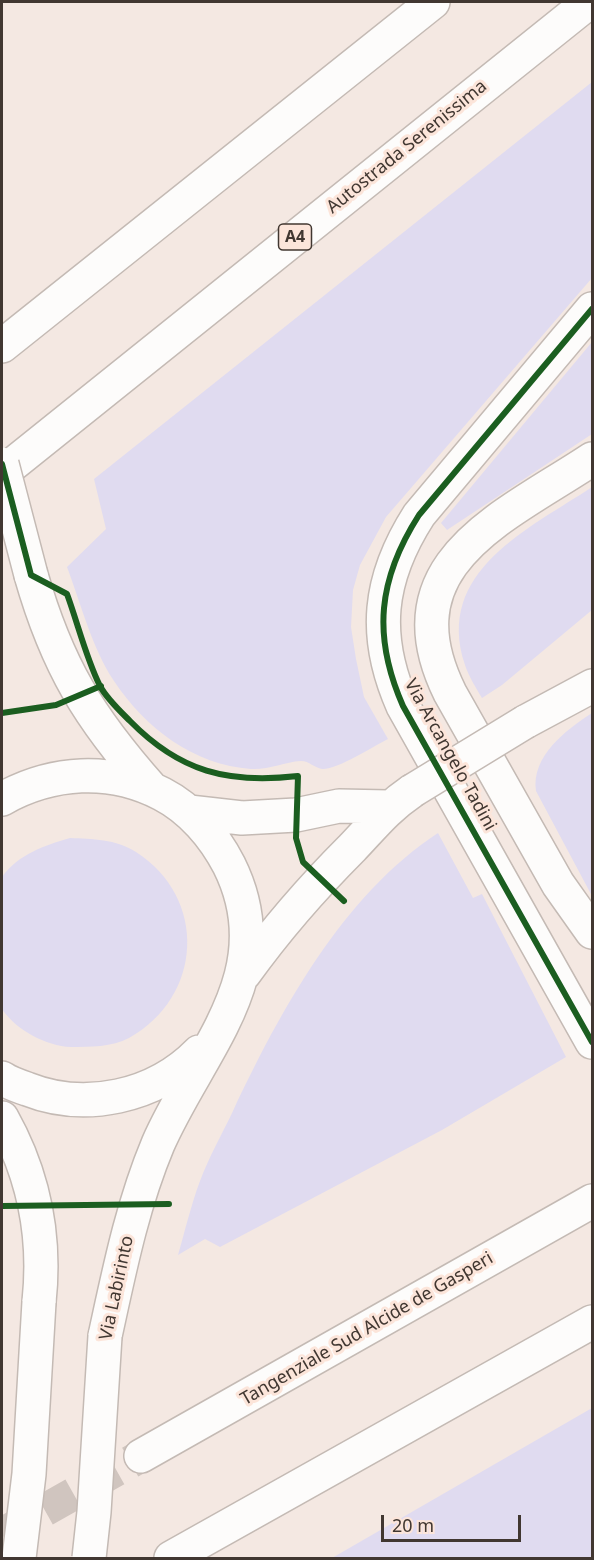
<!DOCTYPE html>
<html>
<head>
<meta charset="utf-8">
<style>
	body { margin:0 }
	#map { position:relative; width:594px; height:1560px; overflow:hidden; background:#f4e8e2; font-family:"Noto Sans",sans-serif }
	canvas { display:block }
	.frame { position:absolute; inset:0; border:3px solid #413731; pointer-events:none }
	.scale { position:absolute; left:381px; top:1515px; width:140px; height:27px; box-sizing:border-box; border:3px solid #413731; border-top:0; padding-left:8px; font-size:18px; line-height:21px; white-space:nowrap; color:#413731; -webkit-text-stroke:4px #fce5da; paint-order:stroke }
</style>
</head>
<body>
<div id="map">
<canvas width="594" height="1560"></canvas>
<div class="frame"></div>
<div class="scale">20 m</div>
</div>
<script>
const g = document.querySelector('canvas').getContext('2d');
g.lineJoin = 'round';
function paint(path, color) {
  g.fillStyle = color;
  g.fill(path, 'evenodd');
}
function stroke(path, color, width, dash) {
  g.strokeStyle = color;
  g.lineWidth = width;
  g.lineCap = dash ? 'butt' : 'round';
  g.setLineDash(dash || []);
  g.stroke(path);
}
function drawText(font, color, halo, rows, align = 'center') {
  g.font = font + ' "Noto Sans",sans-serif';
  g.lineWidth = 6;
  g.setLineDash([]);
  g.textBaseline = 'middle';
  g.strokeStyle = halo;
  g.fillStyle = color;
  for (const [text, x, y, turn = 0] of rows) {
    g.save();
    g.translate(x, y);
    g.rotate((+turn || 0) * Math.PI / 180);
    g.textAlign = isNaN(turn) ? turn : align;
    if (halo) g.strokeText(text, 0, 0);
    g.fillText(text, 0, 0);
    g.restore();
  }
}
const green = new Path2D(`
	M 592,82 L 592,278 L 386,517 L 360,565 L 353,590 L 351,627 L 356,659 L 364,697 L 388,739 C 374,746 337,770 322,769 C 315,768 309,761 301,761 C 284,762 269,770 251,769 C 194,765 145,728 114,681 C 92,648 81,604 67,567 L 106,529 L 94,479 Z
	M 592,342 L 592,434 L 447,530 L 441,523 Z
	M 592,487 L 592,610 L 502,685 L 482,698 C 476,688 469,677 465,665 C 434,571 529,529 592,487 Z
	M 592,713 L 592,896 L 536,791 C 531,756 566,730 592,713 Z
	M 438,833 L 473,898 L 482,894 L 566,1057 L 442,1130 L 220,1247 L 205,1239 L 178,1255 C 185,1231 191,1205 200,1181 C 209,1157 222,1134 233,1111 C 280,1011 343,895 438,833 Z
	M 70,838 C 92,839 116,839 136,852 C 208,898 203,997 129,1038 C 112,1047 90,1047 71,1047 C 46,1046 16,1030 2,1009 L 2,877 C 19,854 43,846 70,838 Z
	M 592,1408 L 592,1558 L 332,1558 Z`);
const highwayTunnel = new Path2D(`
	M 2,1534 L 141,1456`);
const street = new Path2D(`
	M 592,309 L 419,515 C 378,579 372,636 403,706 L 592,1042
	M 592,459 C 503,518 386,564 450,693 L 558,884 L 592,932`);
const secondary = new Path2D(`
	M 31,575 C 57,666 89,718 152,789
	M 525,722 L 592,686
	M 2,799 C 52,771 110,767 162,794 C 191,809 214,836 229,865 C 283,973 199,1050 158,1144 C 132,1206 119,1272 105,1336
	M 189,812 L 242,818 L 296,815 L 339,806 L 388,807
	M 244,974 C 277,928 312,888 352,848 C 373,826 387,808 412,791
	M 2,1078 C 9,1083 18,1086 27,1089 C 85,1112 155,1097 199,1052
	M 2,1118 C 34,1175 46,1237 39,1302`);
const highway = new Path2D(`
	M 2,346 L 433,2
	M 2,473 L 589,2
	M 141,1456 L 592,1201
	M 171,1558 L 592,1322`);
const secondaryBridge = new Path2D(`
	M 2,464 L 31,575
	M 412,791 L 525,722
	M 19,1558 L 29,1474 L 39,1302
	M 89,1558 L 94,1512 L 105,1336`);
const cycleway = new Path2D(`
	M 592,309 L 419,515 C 378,579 372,636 403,706 L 592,1042
	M 2,464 L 31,575
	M 31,575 L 67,594 C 78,624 86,658 100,686 C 107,699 120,711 130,721 C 180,772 228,784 298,776 L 296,838 L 303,862 L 344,901
	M 2,713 L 56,705 L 101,686
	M 2,1206 L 169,1204`);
const shields = [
	[295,237,33]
];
const shieldNames = [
	["A4",295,237]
];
const streetNames = [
	["Autostrada Serenissima",407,147,-39],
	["Via Arcangelo Tadini",450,755,61],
	["Via Labirinto",117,1288,-78],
	["Tangenziale Sud Alcide de Gasperi",367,1329,-30]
];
paint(green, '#e0dbf0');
stroke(highwayTunnel, '#d0c5bf', 33, [33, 16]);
stroke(street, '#c4bab4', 36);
stroke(secondary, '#c4bab4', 36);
stroke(highway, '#c4bab4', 36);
stroke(street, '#fdfcfb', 33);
stroke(secondary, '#fdfcfb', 33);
stroke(highway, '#fdfcfb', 33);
stroke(secondaryBridge, '#c4bab4', 36, []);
stroke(secondaryBridge, '#fdfcfb', 33);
stroke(cycleway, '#1b5e20', 6);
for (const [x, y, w] of shields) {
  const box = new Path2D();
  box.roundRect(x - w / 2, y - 13, w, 26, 4.5);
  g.fillStyle = '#fce5da';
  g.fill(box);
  stroke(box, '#413731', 1.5);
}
drawText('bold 16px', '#413731', null, shieldNames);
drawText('18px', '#413731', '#fce5da', streetNames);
</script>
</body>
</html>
